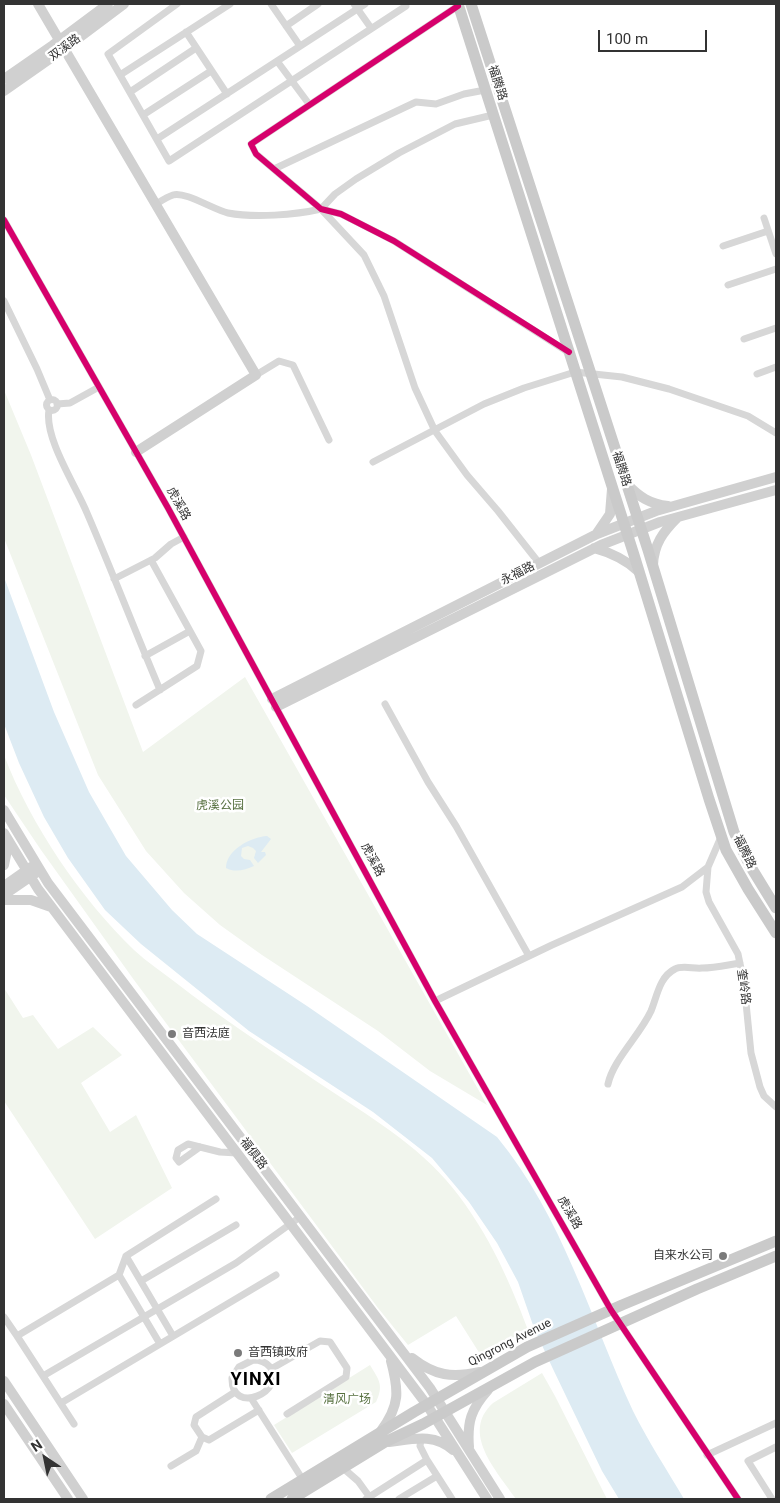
<!DOCTYPE html>
<html>
<head>
<meta charset="utf-8">
<style>
	body { margin:0 }
	#map { position:relative; width:780px; height:1503px; overflow:hidden; background:#fff; font-family:Roboto,sans-serif }
	canvas { display:block }
	.frame { position:absolute; inset:0; border:5px solid #333; pointer-events:none }
	.north { position:absolute; left:20px; top:1433px; width:50px; height:50px; -webkit-text-stroke:4px #fff; paint-order:stroke; rotate:326deg; font-size:14px; font-weight:700; line-height:20px; text-align:center; color:#333 }
	.north::after { content:''; display:block; margin:auto; width:18px; height:22px; background:#333; clip-path:polygon(50% 0,100% 100%,50% 72%,0 100%) }
	.scale { position:absolute; left:598px; top:30px; width:109px; height:22px; box-sizing:border-box; border:2px solid #333; border-top:0; padding-left:6px; font-size:15px; line-height:18px; white-space:nowrap; color:#333; -webkit-text-stroke:4px #fff; paint-order:stroke }
</style>
</head>
<body>
<div id="map">
<canvas width="780" height="1503"></canvas>
<div class="frame"></div>
<div class="north">N</div>
<div class="scale">100 m</div>
</div>
<script>
const g = document.querySelector('canvas').getContext('2d');
g.lineJoin = 'round';
function paint(path, color) {
  g.fillStyle = color;
  g.fill(path, 'evenodd');
}
function stroke(path, color, width, dash) {
  g.strokeStyle = color;
  g.lineWidth = width;
  g.lineCap = dash ? 'butt' : 'round';
  g.setLineDash(dash || []);
  g.stroke(path);
}
function drawText(font, color, halo, rows, align = 'center') {
  g.font = font + ' Roboto,"Noto Sans SC",sans-serif';
  g.lineWidth = 5;
  g.setLineDash([]);
  g.textBaseline = 'middle';
  g.strokeStyle = halo;
  g.fillStyle = color;
  for (const [text, x, y, turn = 0] of rows) {
    g.save();
    g.translate(x, y);
    g.rotate((+turn || 0) * Math.PI / 180);
    g.textAlign = isNaN(turn) ? turn : align;
    if (halo) g.strokeText(text, 0, 0);
    g.fillText(text, 0, 0);
    g.restore();
  }
}
const green = new Path2D(`
	M 4,390 L 31,455 L 143,752 L 245,677 L 487,1105 L 430,1071 L 378,1031 L 262,955 L 220,925 L 184,893 L 146,851 L 98,775 L 4,538 Z
	M 4,755 C 30,824 82,900 134,950 C 147,962 162,972 175,982 C 220,1017 266,1047 313,1079 C 359,1110 409,1138 446,1180 C 484,1224 508,1276 528,1330 L 480,1354 L 456,1316 L 408,1345 L 378,1308 L 134,980 L 41,850 L 4,795 Z
	M 4,988 L 23,1018 L 33,1015 L 58,1049 L 93,1027 L 122,1055 L 81,1083 L 110,1132 L 136,1115 L 172,1188 L 95,1239 L 4,1101 Z
	M 370,1365 C 379,1380 384,1385 376,1402 L 292,1453 L 274,1425 Z
	M 542,1373 L 555,1396 L 607,1499 L 516,1499 C 497,1471 460,1433 493,1403 Z`);
const water = new Path2D(`
	M 4,577 L 54,712 L 89,792 L 126,856 L 172,910 L 197,934 L 307,1006 L 497,1137 C 563,1217 590,1318 633,1411 C 648,1441 667,1470 684,1499 L 619,1499 L 602,1471 L 553,1369 L 534,1328 L 518,1282 L 497,1243 L 469,1202 L 432,1158 L 373,1112 L 249,1031 L 141,944 L 105,910 L 68,858 L 44,817 L 19,763 L 4,724 Z
	M 267,836 L 271,839 L 261,852 L 265,852 L 266,855 L 258,863 L 254,858 L 256,851 L 253,848 L 248,846 L 242,848 L 241,856 L 244,859 L 250,860 L 254,866 C 245,870 235,873 226,868 C 226,850 251,837 267,836 Z`);
const street = new Path2D(`
	M 177,4 L 108,54 L 169,161 L 406,6 L 405,4
	M 271,4 L 300,46
	M 354,4 L 371,28
	M 458,6 L 251,144 L 256,154 L 321,209 L 341,214 L 394,241 L 568,352
	M 286,26 L 318,4
	M 186,32 L 227,94
	M 277,61 L 309,104
	M 120,75 L 230,4
	M 130,92 L 196,48
	M 143,115 L 211,71
	M 157,139 L 365,4
	M 274,169 L 416,102 L 436,104 L 464,94 L 485,90
	M 156,204 C 161,201 167,197 173,195 C 185,191 214,210 228,213 C 254,218 295,215 321,209 L 364,255 L 384,296 L 415,388 L 435,431 L 467,475 L 498,511 L 539,563
	M 321,209 L 335,194 L 356,179 L 399,153 L 455,124 L 493,115
	M 764,218 L 776,254
	M 4,220 L 168,508 L 435,1001 L 611,1310 L 738,1499
	M 723,246 L 768,231
	M 728,285 L 776,269
	M 4,301 L 37,369 L 50,400
	M 744,339 L 776,328
	M 757,374 L 776,367
	M 256,375 L 279,361 L 293,365 L 329,440
	M46.5 405a5.5 5.5 0 1 1 11 0a5.5 5.5 0 1 1-11 0Z
	M 57,404 L 70,403 L 99,387
	M 49,410 C 44,438 76,486 87,513 C 112,571 135,631 160,690
	M 373,462 L 484,404 L 524,388 L 575,372 L 622,377 L 669,389 L 748,416 L 776,433
	M 114,579 L 155,558 L 171,544 L 184,537
	M 145,656 L 190,631
	M 385,704 L 428,782 L 456,826 L 529,956
	M 136,705 L 197,666 L 201,651 L 151,560
	M 708,867 L 706,892 L 709,902 L 738,954 L 744,983 L 751,1053 L 760,1087 L 764,1096 L 776,1107
	M 435,1001 L 552,945 L 682,887 L 708,867 L 721,837
	M 608,1084 C 613,1060 640,1035 651,1011 C 657,997 659,977 675,969 C 682,965 694,969 702,968 C 714,968 727,965 740,963
	M 200,1147 L 179,1162 L 176,1158 L 178,1150 L 188,1144 L 220,1152 L 237,1153
	M 126,1256 L 173,1336
	M 119,1275 L 160,1344
	M 141,1281 L 236,1225
	M 4,1317 L 17,1336
	M 253,1360 C 260,1360 266,1362 270,1367 C 287,1391 231,1417 232,1378 L 239,1367 Z
	M 271,1369 L 320,1341 L 330,1342 L 347,1368 L 346,1377 L 287,1414
	M 43,1376 L 236,1263 L 300,1217
	M 235,1392 L 196,1417 L 194,1425 L 202,1437 L 209,1440 L 259,1410
	M 251,1398 L 303,1480
	M 61,1403 L 276,1275
	M 74,1424 L 17,1336 L 119,1275 L 126,1256 L 216,1199
	M 421,1439 L 420,1446 L 427,1460
	M 707,1455 L 776,1423
	M 171,1466 L 196,1451 L 202,1437
	M 343,1468 L 358,1481 L 371,1499
	M 366,1499 L 427,1460 L 452,1499
	M 399,1499 L 437,1476
	M 772,1499 L 748,1461 L 776,1447`);
const secondary = new Path2D(`
	M 38,4 L 256,375 L 136,452
	M 4,79 L 53,45 L 108,4
	M 4,91 L 64,49 L 124,4
	M 627,484 C 639,497 650,504 668,506
	M 597,533 L 610,514 L 612,489
	M 594,548 C 612,553 625,559 638,571
	M 653,565 C 654,544 663,532 677,518
	M 272,699 L 597,534 L 656,511 L 776,477
	M 276,707 L 601,545 L 660,522 L 776,490
	M 4,810 L 48,883 L 430,1388 L 500,1499
	M 4,833 L 38,889 L 427,1405 L 487,1499
	M 4,865 L 7,850 L 5,839
	M 4,886 L 31,867
	M 4,895 L 36,873
	M 4,900 L 31,900 L 51,907
	M 412,1358 C 435,1376 452,1378 480,1372
	M 4,1381 L 83,1499
	M 4,1404 L 68,1499
	M 381,1431 C 400,1405 399,1391 391,1361
	M 389,1442 C 413,1439 434,1433 453,1450
	M 469,1447 C 467,1422 471,1409 488,1390`);
const primary = new Path2D(`
	M 458,4 L 634,555 L 709,799 L 726,850 L 748,889 L 776,933
	M 471,4 L 648,550 L 734,832 L 749,864 L 776,908
	M 271,1499 L 414,1412 L 527,1347 L 622,1305 L 776,1241
	M 292,1499 L 385,1442 L 423,1424 L 535,1362 L 697,1289 L 776,1256`);
const cycleway = new Path2D(`
	M 458,6 L 251,144 L 256,154 L 321,209 L 341,214 L 394,241 L 569,352
	M 4,220 L 168,508 L 435,1001 L 611,1310 L 738,1499`);
const markers = [
	[172,1034,5,"#7a7a7a"],
	[723,1256,5,"#7a7a7a"],
	[238,1353,5,"#7a7a7a"]
];
const streetNames = [
	["双溪路",65,48,-36],
	["福腾路",497,83,72],
	["福腾路",621,469,72],
	["虎溪路",178,504,61],
	["永福路",518,574,-27],
	["福腾路",744,852,64],
	["虎溪路",372,860,62],
	["奎岭路",743,987,82],
	["福俱路",253,1154,53],
	["虎溪路",569,1213,60],
	["Qingrong Avenue",510,1343,-27]
];
const parkNames = [
	["虎溪公园",220,806],
	["清风广场",347,1400]
];
const poiNames = [
	["音西法庭",182,1034],
	["自来水公司",713,1256,"right"],
	["音西镇政府",248,1353]
];
const districtNames = [
	["YINXI",256,1380]
];
paint(green, '#f1f5ed');
paint(water, '#ddebf3');
stroke(street, '#d7d7d7', 7);
stroke(secondary, '#d0d0d0', 10);
stroke(primary, '#cacaca', 11);
stroke(cycleway, '#d6006c', 6);
for (const [x, y, r, color] of markers) {
  const dot = new Path2D();
  dot.arc(x, y, r, 0, 2 * Math.PI);
  g.fillStyle = color;
  g.fill(dot);
  stroke(dot, '#fff', 2);
}
drawText('12px', '#333', '#fff', streetNames);
drawText('12px', '#56703f', '#fff', parkNames);
drawText('12px', '#333', '#fff', poiNames, 'left');
g.letterSpacing = '1px';
drawText('bold 18px', '#000', '#fff', districtNames);
g.letterSpacing = '0px';
</script>
</body>
</html>
